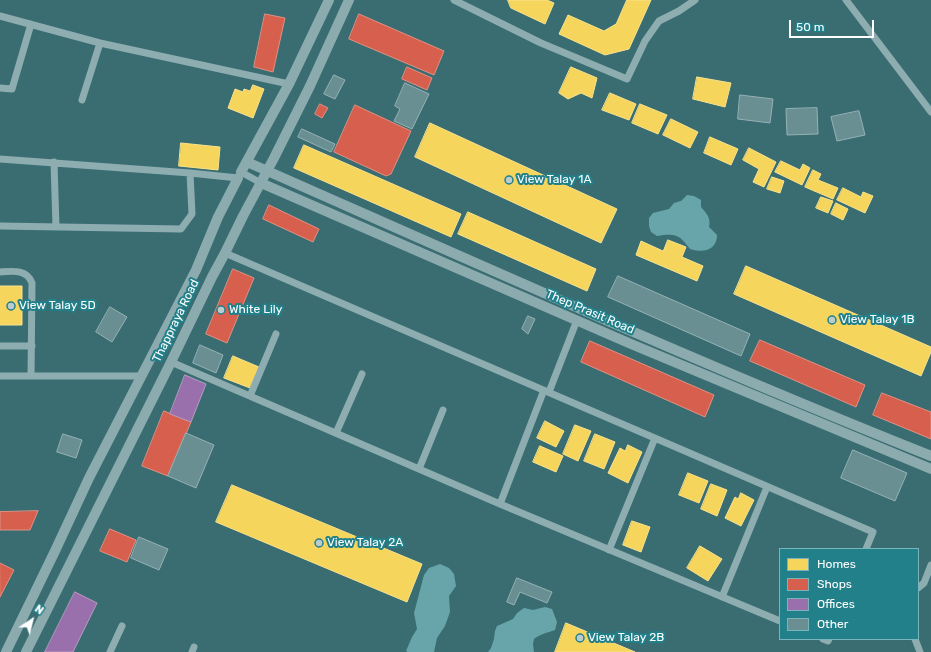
<!DOCTYPE html>
<html>
<head>
<meta charset="utf-8">
<style>
	body { margin:0 }
	#map { position:relative; width:931px; height:652px; overflow:hidden; background:#3a6d72; font-family:Rubik,sans-serif }
	canvas { display:block }
	.legend { position:absolute; left:779px; top:548px; width:140px; height:92px; box-sizing:border-box; background:#22808a; border:1px solid #7ab3b9; margin:0; padding:5px 7px; list-style:none; font-size:12px; color:#fff }
	.legend li { display:flex; align-items:center; gap:8px; height:20px }
	.legend b { width:20px; border:1px solid #7ab3b9 }
	.north { position:absolute; left:12px; top:600px; width:40px; height:40px; -webkit-text-stroke:3px #22808a; paint-order:stroke; rotate:35deg; font-size:11px; font-weight:700; line-height:16px; text-align:center; color:#fff }
	.north::after { content:''; display:block; margin:auto; width:14px; height:18px; background:#fff; clip-path:polygon(50% 0,100% 100%,50% 72%,0 100%) }
	.scale { position:absolute; left:789px; top:20px; width:85px; height:18px; box-sizing:border-box; border:2px solid #fff; border-top:0; padding-left:5px; font-size:12px; line-height:14px; white-space:nowrap; color:#fff; -webkit-text-stroke:3px #22808a; paint-order:stroke }
</style>
</head>
<body>
<div id="map">
<canvas width="931" height="652"></canvas>
<ul class="legend">
<li><b style="height:11px;background:#f6d55c"></b>Homes</li>
<li><b style="height:11px;background:#d6604d"></b>Shops</li>
<li><b style="height:11px;background:#9970ab"></b>Offices</li>
<li><b style="height:11px;background:#6a8f92"></b>Other</li>
</ul>
<div class="north">N</div>
<div class="scale">50 m</div>
</div>
<script>
const g = document.querySelector('canvas').getContext('2d');
g.lineJoin = 'round';
function paint(path, color) {
  g.fillStyle = color;
  g.fill(path, 'evenodd');
}
function stroke(path, color, width, dash) {
  g.strokeStyle = color;
  g.lineWidth = width;
  g.lineCap = dash ? 'butt' : 'round';
  g.setLineDash(dash || []);
  g.stroke(path);
}
function drawText(font, color, halo, rows, align = 'center') {
  g.font = font + ' Rubik,sans-serif';
  g.lineWidth = 4;
  g.setLineDash([]);
  g.textBaseline = 'middle';
  g.strokeStyle = halo;
  g.fillStyle = color;
  for (const [text, x, y, turn = 0] of rows) {
    g.save();
    g.translate(x, y);
    g.rotate((+turn || 0) * Math.PI / 180);
    g.textAlign = isNaN(turn) ? turn : align;
    if (halo) g.strokeText(text, 0, 0);
    g.fillText(text, 0, 0);
    g.restore();
  }
}
const water = new Path2D(`
	M 687,195 L 694,196 L 701,200 L 701,207 C 707,214 711,218 709,227 L 717,235 C 717,251 702,253 690,249 C 679,234 675,233 657,236 L 651,232 L 649,226 L 649,218 L 653,213 L 669,209 L 674,203 L 681,201 Z
	M 440,564 L 449,568 L 454,574 L 456,586 L 449,596 L 450,612 L 445,626 L 437,638 L 434,652 L 408,652 L 406,651 L 412,637 L 417,629 L 414,613 L 424,575 L 429,568 Z
	M 545,607 L 552,609 L 557,622 L 555,630 C 547,633 540,634 534,639 L 533,644 L 534,652 L 488,652 L 491,648 L 494,639 L 495,631 L 497,626 L 513,619 L 517,613 L 524,608 L 533,610 Z`);
const homes = new Path2D(`
	M 508,0 L 547,0 L 554,3 L 545,24 L 511,8 Z
	M 627,0 L 651,0 L 629,49 L 605,55 L 559,34 L 568,15 L 604,31 L 616,24 Z
	M 571,67 L 597,78 L 592,98 L 581,93 L 568,99 L 559,93 Z
	M 697,77 L 731,83 L 725,107 L 693,99 Z
	M 253,85 L 264,89 L 253,118 L 228,108 L 235,89 L 243,92 L 244,89 L 250,91 Z
	M 610,93 L 636,104 L 629,120 L 602,110 Z
	M 640,104 L 667,115 L 658,134 L 632,123 Z
	M 671,119 L 698,132 L 690,148 L 663,135 Z
	M 430,123 L 617,209 L 601,243 L 415,157 Z
	M 710,137 L 738,149 L 731,165 L 704,153 Z
	M 181,143 L 220,147 L 218,170 L 179,166 Z
	M 304,145 L 461,214 L 451,237 L 294,168 Z
	M 749,148 L 776,162 L 764,187 L 753,182 L 759,169 L 743,160 Z
	M 781,161 L 800,170 L 803,164 L 810,168 L 802,185 L 775,172 Z
	M 813,170 L 821,174 L 818,180 L 838,188 L 833,199 L 805,187 Z
	M 772,177 L 784,181 L 780,193 L 767,189 Z
	M 843,188 L 861,197 L 863,192 L 873,196 L 865,213 L 837,200 Z
	M 821,197 L 833,201 L 828,213 L 816,208 Z
	M 836,203 L 848,209 L 843,220 L 831,214 Z
	M 468,212 L 596,269 L 587,291 L 458,234 Z
	M 668,240 L 686,247 L 682,257 L 703,266 L 697,281 L 636,255 L 641,241 L 663,251 Z
	M 746,266 L 931,347 L 931,352 L 921,376 L 734,294 Z
	M 0,286 L 22,286 L 22,325 L 0,325 Z
	M 233,356 L 259,367 L 250,388 L 224,378 Z
	M 545,421 L 564,431 L 556,447 L 537,438 Z
	M 575,425 L 591,431 L 578,461 L 563,454 Z
	M 595,434 L 615,442 L 604,469 L 584,461 Z
	M 628,445 L 642,452 L 628,483 L 608,473 L 620,448 L 625,451 Z
	M 540,446 L 563,456 L 556,472 L 533,462 Z
	M 688,473 L 708,481 L 699,503 L 679,495 Z
	M 711,484 L 727,490 L 717,516 L 701,509 Z
	M 232,485 L 422,564 L 407,602 L 216,522 Z
	M 741,493 L 754,500 L 741,526 L 725,518 L 735,497 L 738,499 Z
	M 632,521 L 650,527 L 641,552 L 623,545 Z
	M 700,546 L 722,559 L 708,581 L 687,568 Z
	M 566,623 L 635,652 L 555,652 Z`);
const shops = new Path2D(`
	M 265,14 L 285,18 L 273,72 L 254,67 Z
	M 359,14 L 444,51 L 434,75 L 349,39 Z
	M 407,67 L 432,78 L 427,90 L 402,79 Z
	M 320,104 L 328,108 L 322,118 L 315,114 Z
	M 355,105 L 411,131 L 391,174 L 386,176 L 334,152 Z
	M 269,205 L 319,229 L 313,242 L 263,219 Z
	M 233,269 L 254,278 L 227,343 L 206,334 Z
	M 760,340 L 865,385 L 856,407 L 750,361 Z
	M 590,341 L 714,395 L 705,417 L 581,362 Z
	M 882,393 L 931,412 L 931,439 L 873,415 Z
	M 164,411 L 191,422 L 168,476 L 142,466 Z
	M 38,511 L 30,530 L 0,530 L 0,512 Z
	M 110,529 L 136,540 L 127,562 L 100,551 Z
	M 0,563 L 14,570 L 0,597 Z`);
const offices = new Path2D(`
	M 185,375 L 206,384 L 191,422 L 170,414 Z
	M 75,592 L 97,603 L 73,652 L 45,652 Z`);
const building = new Path2D(`
	M 334,75 L 345,80 L 335,99 L 324,94 Z
	M 405,83 L 429,94 L 412,129 L 394,121 L 400,109 L 395,106 Z
	M 740,95 L 773,99 L 770,123 L 738,119 Z
	M 817,108 L 818,134 L 787,135 L 786,109 Z
	M 859,111 L 865,135 L 837,141 L 831,117 Z
	M 302,129 L 335,144 L 331,152 L 298,137 Z
	M 618,276 L 750,334 L 741,356 L 608,297 Z
	M 110,307 L 127,317 L 112,342 L 96,332 Z
	M 528,316 L 535,319 L 528,334 L 522,329 Z
	M 200,345 L 223,355 L 216,373 L 193,363 Z
	M 186,433 L 214,445 L 196,488 L 168,476 Z
	M 63,434 L 82,440 L 76,458 L 57,452 Z
	M 853,450 L 907,473 L 895,501 L 841,478 Z
	M 139,537 L 168,549 L 159,570 L 131,558 Z
	M 517,578 L 552,592 L 547,603 L 520,592 L 514,605 L 507,602 Z`);
const minor = new Path2D(`
	M 454,0 L 541,43 L 627,79 L 645,41 L 659,21 L 679,11 L 695,0
	M 846,0 L 931,112
	M 0,16 L 100,43 L 289,84
	M 0,88 L 12,89 L 31,24
	M 82,100 L 100,43
	M 0,159 L 190,173 L 238,178 L 241,172 L 261,183
	M 54,162 L 56,227
	M 0,226 L 181,229 L 192,214 L 190,173
	M 225,253 L 873,532 L 866,549
	M 0,272 C 13,271 27,269 32,283 L 31,376
	M 0,346 L 32,346
	M 171,362 L 500,504 L 780,621
	M 0,376 L 142,376
	M 549,392 L 577,320
	M 250,396 L 276,334
	M 336,433 L 362,374
	M 419,469 L 443,410
	M 500,504 L 544,390
	M 609,550 L 655,438
	M 918,588 L 924,583 L 931,565
	M 722,597 L 767,487
	M 823,639 L 828,641 L 829,639
	M 915,639 L 920,652
	M 110,652 L 122,626
	M 192,652 L 194,647`);
const major = new Path2D(`
	M 247,162 C 474,262 700,364 931,456
	M 241,172 L 289,84 L 329,0
	M 261,183 L 631,344 L 931,469
	M 6,652 L 55,551 L 89,478 L 196,270 L 218,217 L 238,178
	M 26,652 L 171,362 L 212,277 L 225,253 L 243,216 L 274,158 L 310,86 L 349,0`);
const markers = [
	[509,180,4,"#baccce"],
	[11,306,4,"#baccce"],
	[221,310,4,"#baccce"],
	[832,320,4,"#baccce"],
	[319,543,4,"#baccce"],
	[580,638,4,"#baccce"]
];
const poiNames = [
	["View Talay 1A",517,180],
	["View Talay 5D",19,306],
	["White Lily",229,310],
	["View Talay 1B",840,320],
	["View Talay 2A",327,543],
	["View Talay 2B",588,638]
];
const streetNames = [
	["Thep Prasit Road",590,312,23],
	["Thappraya Road",176,321,-64]
];
paint(water, '#68a5aa');
paint(homes, '#f6d55c');
stroke(homes, '#f9e28d', 1);
paint(shops, '#d6604d');
stroke(shops, '#e29082', 1);
paint(offices, '#9970ab');
stroke(offices, '#b89bc4', 1);
paint(building, '#6a8f92');
stroke(building, '#95b2b5', 1);
stroke(minor, '#8eadb0', 7);
stroke(major, '#8cabae', 10);
for (const [x, y, r, color] of markers) {
  const dot = new Path2D();
  dot.arc(x, y, r, 0, 2 * Math.PI);
  g.fillStyle = color;
  g.fill(dot);
  stroke(dot, '#22808a', 1.5);
}
drawText('12px', '#fff', '#22808a', poiNames, 'left');
drawText('12px', '#fff', '#22808a', streetNames);
</script>
</body>
</html>
